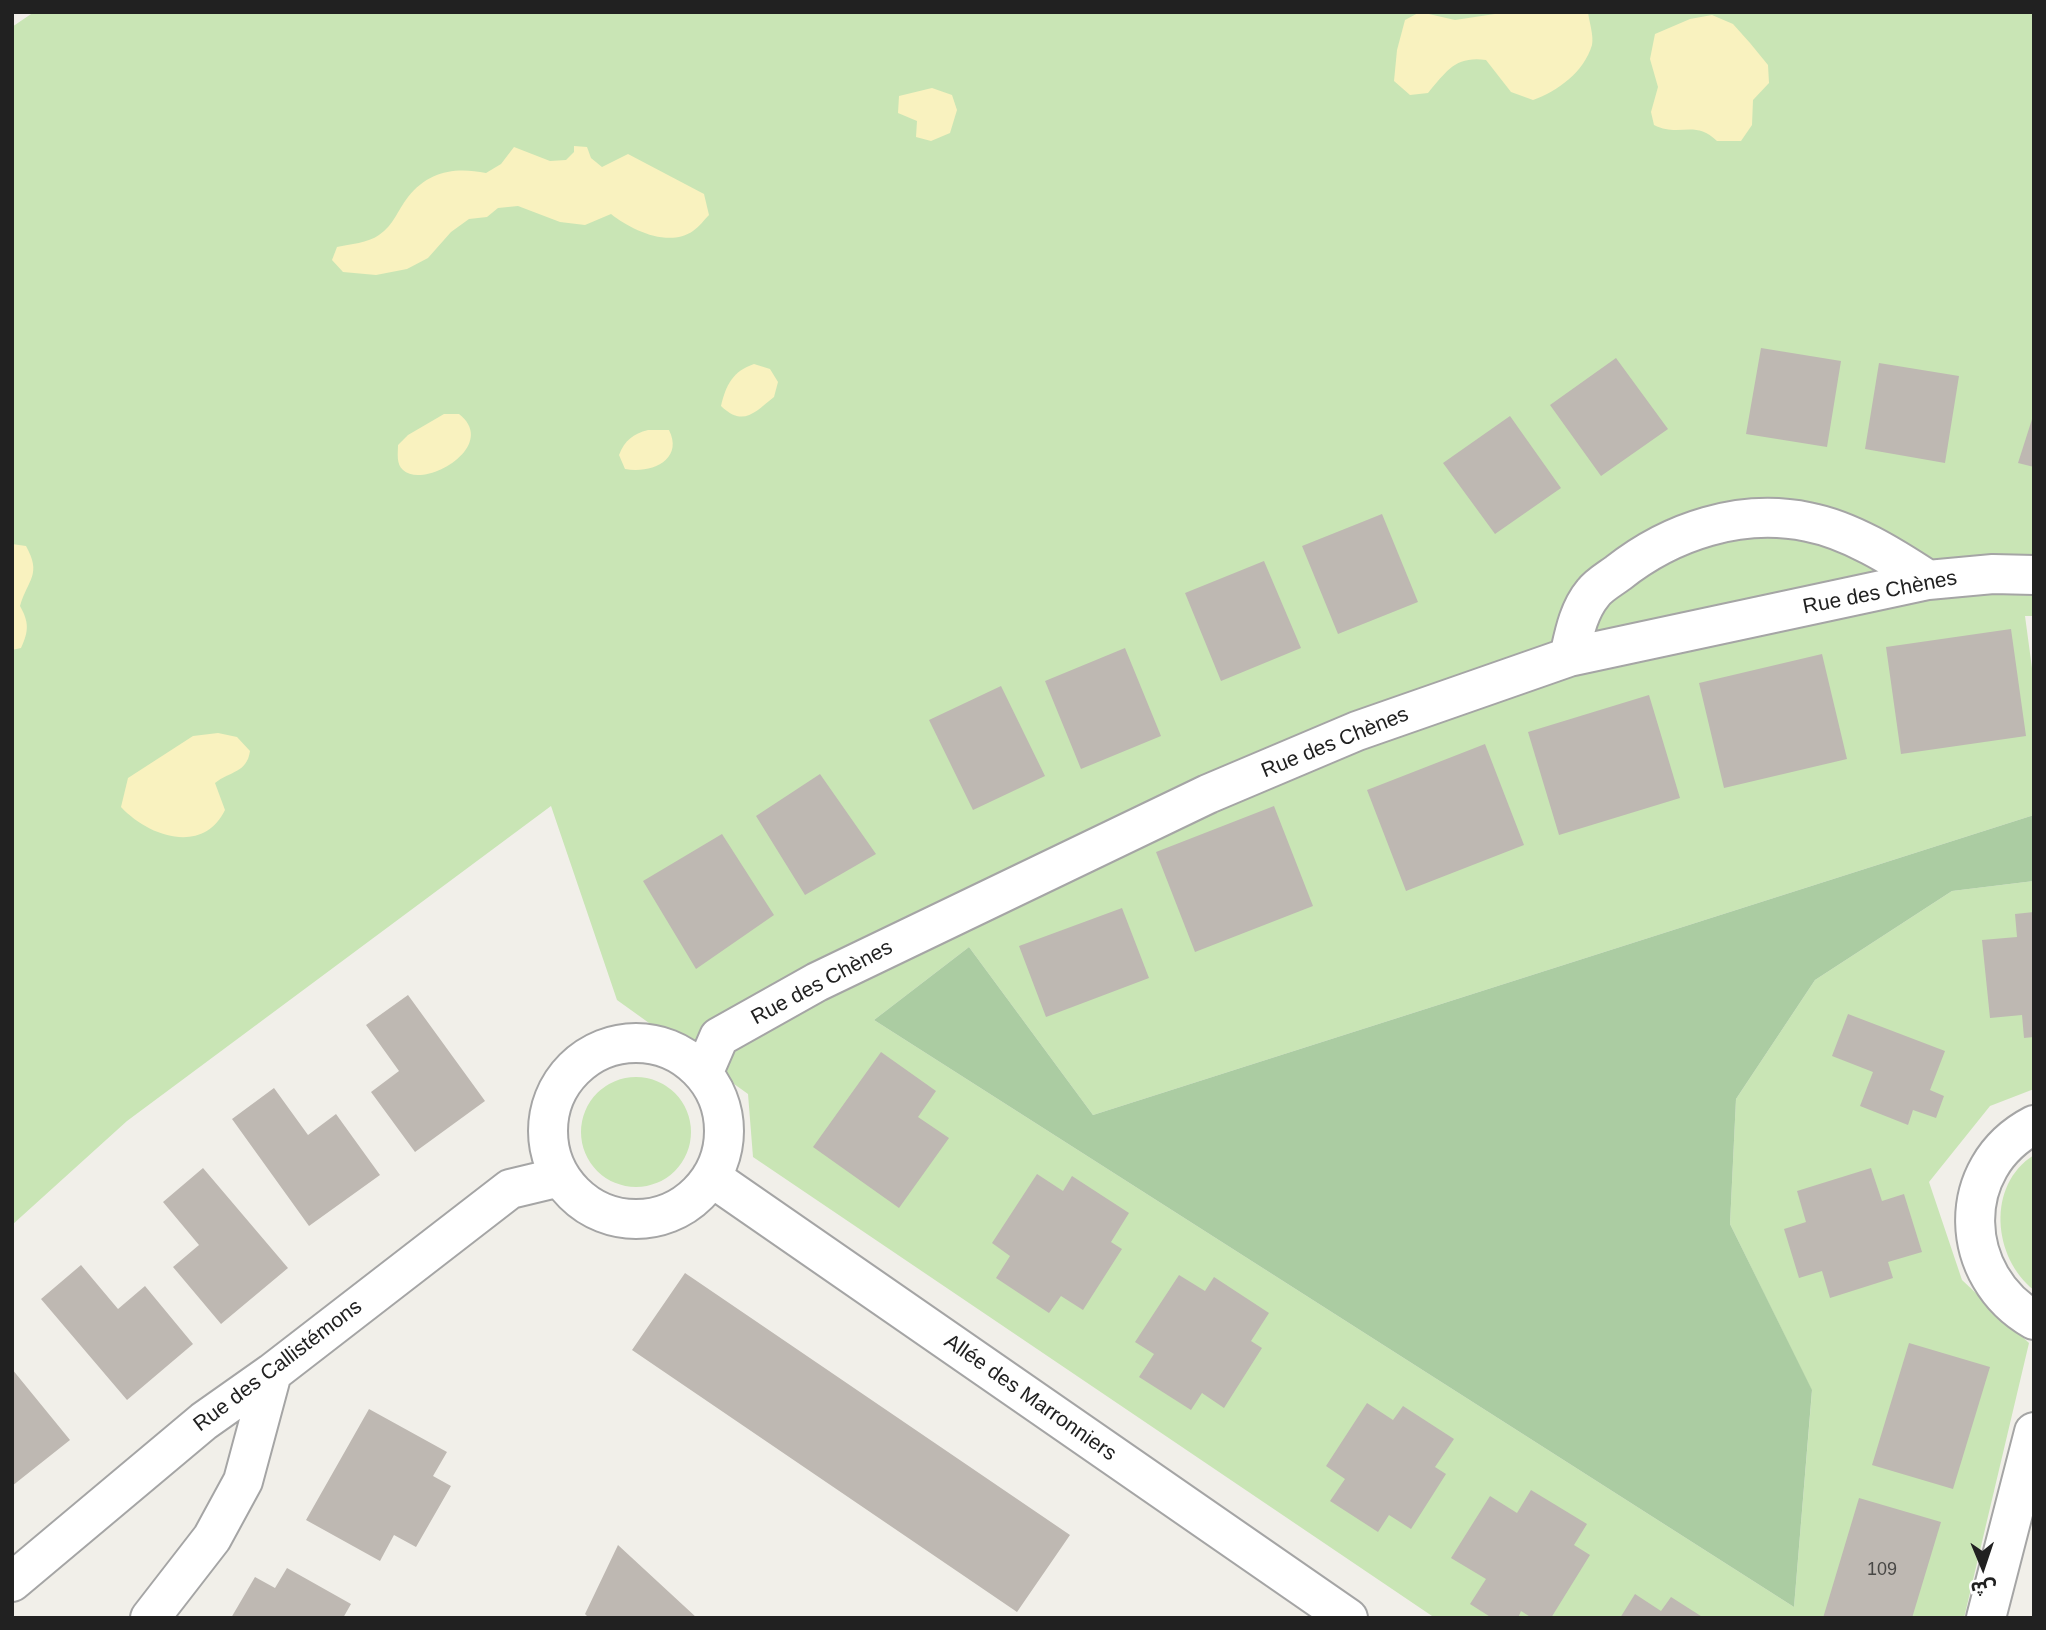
<!DOCTYPE html>
<html>
<head>
<meta charset="utf-8">
<style>
	body { margin:0 }
	#map { position:relative; width:2046px; height:1630px; overflow:hidden; background:#f1efe9; font-family:Arial,"Noto Sans Arabic",sans-serif }
	canvas { display:block }
	.frame { position:absolute; inset:0; border:14px solid #212121; pointer-events:none }
	.north { position:absolute; left:1948px; top:1532px; width:70px; height:70px; -webkit-text-stroke:5px #fff; paint-order:stroke; rotate:178deg; font-size:19px; font-weight:700; line-height:28px; text-align:center; color:#212121 }
	.north::after { content:''; display:block; margin:auto; width:24px; height:32px; background:#212121; clip-path:polygon(50% 0,100% 100%,50% 72%,0 100%) }
</style>
</head>
<body>
<div id="map">
<canvas width="2046" height="1630"></canvas>
<div class="frame"></div>
<div class="north">ش</div>
</div>
<script>
const g = document.querySelector('canvas').getContext('2d');
g.lineJoin = 'round';
function paint(path, color) {
  g.fillStyle = color;
  g.fill(path, 'evenodd');
}
function stroke(path, color, width, dash) {
  g.strokeStyle = color;
  g.lineWidth = width;
  g.lineCap = dash ? 'butt' : 'round';
  g.setLineDash(dash || []);
  g.stroke(path);
}
function drawText(font, color, halo, rows, align = 'center') {
  g.font = font + ' Arial,sans-serif';
  g.lineWidth = 6;
  g.setLineDash([]);
  g.textBaseline = 'middle';
  g.strokeStyle = halo;
  g.fillStyle = color;
  for (const [text, x, y, turn = 0] of rows) {
    g.save();
    g.translate(x, y);
    g.rotate((+turn || 0) * Math.PI / 180);
    g.textAlign = isNaN(turn) ? turn : align;
    if (halo) g.strokeText(text, 0, 0);
    g.fillText(text, 0, 0);
    g.restore();
  }
}
const grass = new Path2D(`
	M 34,12 L 2034,12 L 2034,616 L 2025,616 L 2034,683 L 2034,815 L 1093,1115 L 969,947 L 874,1020 L 1794,1607 L 1812,1391 L 1730,1224 L 1736,1099 L 1815,980 L 1952,891 L 2034,881 L 2034,1089 L 1990,1106 L 1929,1182 L 1962,1280 L 2029,1343 L 1964,1618 L 1435,1618 L 753,1157 L 748,1094 L 617,1000 L 551,806 L 127,1121 L 12,1225 L 12,27 Z
	M581 1132a55 55 0 1 1 110 0a55 55 0 1 1-110 0Z
	M 2034,1155 L 2034,1290 C 1993,1258 1986,1185 2034,1155 Z`);
const forest = new Path2D(`
	M 2034,815 L 2034,881 L 1952,891 L 1815,980 L 1736,1099 L 1730,1224 L 1812,1390 L 1794,1607 L 874,1020 L 969,947 L 1093,1115 Z`);
const sand = new Path2D(`
	M 1420,12 L 1455,20 L 1508,12 L 1588,12 C 1589,21 1594,36 1592,45 C 1584,72 1558,91 1533,100 L 1511,92 L 1486,60 C 1455,56 1447,71 1428,93 L 1410,95 L 1394,81 L 1397,50 L 1405,20 Z
	M 1712,15 L 1733,24 L 1750,43 L 1768,65 L 1769,83 L 1753,100 L 1752,125 L 1741,141 L 1717,141 C 1694,119 1680,138 1654,125 L 1651,112 L 1658,87 L 1650,59 L 1655,34 L 1690,19 Z
	M 932,88 L 952,95 L 957,110 L 950,133 L 931,141 L 916,137 L 917,121 L 898,113 L 899,96 Z
	M 574,146 L 587,147 L 591,158 L 602,167 L 628,154 L 704,194 L 709,215 C 704,220 699,227 693,231 C 669,248 631,230 611,214 L 585,225 L 560,222 L 518,206 L 498,208 L 487,217 L 469,219 L 451,232 L 428,258 L 407,269 L 376,275 L 343,272 L 332,260 L 337,247 C 350,244 368,243 379,235 C 394,225 397,211 408,197 C 429,171 455,167 486,173 L 501,164 L 514,147 L 550,161 L 566,160 L 574,152 Z
	M 754,364 L 770,369 L 778,382 L 774,397 C 754,413 743,427 721,406 C 726,385 733,371 754,364 Z
	M 444,414 L 459,414 C 500,446 424,490 403,470 C 396,464 398,453 398,445 L 408,435 Z
	M 648,430 L 669,430 C 684,460 651,474 625,469 L 619,455 C 625,440 633,434 648,430 Z
	M 12,544 L 26,546 C 42,575 28,579 20,606 C 29,622 29,631 21,648 L 12,650 Z
	M 218,733 L 237,737 L 250,751 C 247,773 230,771 215,783 L 225,810 C 203,855 149,837 121,807 L 128,778 L 193,736 Z`);
const building = new Path2D(`
	M 1761,348 L 1841,361 L 1827,447 L 1746,434 Z
	M 1616,358 L 1668,429 L 1601,476 L 1550,405 Z
	M 1879,363 L 1959,376 L 1945,463 L 1865,449 Z
	M 1510,416 L 1561,488 L 1495,534 L 1443,463 Z
	M 2033,416 L 2034,416 L 2034,467 L 2018,463 Z
	M 1382,514 L 1418,602 L 1338,634 L 1302,546 Z
	M 1264,561 L 1301,648 L 1221,681 L 1185,593 Z
	M 2011,629 L 2026,736 L 1901,754 L 1886,647 Z
	M 1125,648 L 1161,736 L 1081,769 L 1045,681 Z
	M 1822,654 L 1847,759 L 1724,788 L 1699,683 Z
	M 1001,686 L 1045,776 L 973,810 L 929,720 Z
	M 1649,695 L 1680,798 L 1559,835 L 1528,732 Z
	M 1485,744 L 1524,845 L 1406,891 L 1367,790 Z
	M 820,774 L 876,854 L 805,895 L 756,816 Z
	M 1274,806 L 1313,906 L 1195,952 L 1156,852 Z
	M 722,834 L 774,915 L 696,969 L 643,881 Z
	M 1122,908 L 1149,978 L 1046,1017 L 1019,946 Z
	M 2034,912 L 2034,1037 L 2024,1038 L 2022,1015 L 1990,1018 L 1982,940 L 2017,937 L 2015,914 Z
	M 408,995 L 485,1101 L 415,1152 L 371,1092 L 399,1071 L 366,1025 Z
	M 1848,1014 L 1945,1051 L 1930,1090 L 1944,1096 L 1936,1118 L 1913,1110 L 1908,1125 L 1860,1106 L 1873,1072 L 1832,1056 Z
	M 881,1052 L 936,1091 L 918,1117 L 949,1138 L 899,1208 L 813,1147 Z
	M 274,1088 L 308,1135 L 336,1114 L 380,1175 L 309,1226 L 232,1119 Z
	M 203,1168 L 288,1268 L 221,1324 L 173,1267 L 199,1245 L 163,1202 Z
	M 1871,1168 L 1882,1201 L 1904,1194 L 1922,1252 L 1888,1262 L 1893,1278 L 1830,1298 L 1822,1271 L 1799,1278 L 1784,1229 L 1806,1222 L 1797,1191 Z
	M 1037,1174 L 1063,1191 L 1072,1176 L 1129,1213 L 1111,1242 L 1122,1249 L 1083,1310 L 1061,1296 L 1049,1313 L 996,1278 L 1010,1256 L 992,1243 Z
	M 81,1265 L 118,1309 L 145,1286 L 193,1344 L 127,1400 L 41,1299 Z
	M 685,1273 L 1070,1535 L 1017,1612 L 632,1350 Z
	M 1179,1275 L 1205,1291 L 1214,1277 L 1269,1313 L 1251,1341 L 1262,1348 L 1224,1408 L 1202,1393 L 1191,1410 L 1139,1377 L 1154,1354 L 1135,1342 Z
	M 1909,1343 L 1990,1367 L 1953,1489 L 1872,1465 Z
	M 12,1369 L 70,1440 L 12,1486 Z
	M 1367,1403 L 1393,1420 L 1403,1406 L 1454,1439 L 1435,1467 L 1446,1474 L 1411,1529 L 1389,1515 L 1378,1532 L 1330,1501 L 1345,1479 L 1326,1466 Z
	M 369,1409 L 447,1452 L 433,1476 L 451,1486 L 416,1547 L 394,1535 L 380,1561 L 306,1520 Z
	M 1531,1490 L 1587,1524 L 1574,1545 L 1590,1555 L 1551,1618 L 1532,1618 L 1521,1611 L 1518,1618 L 1492,1618 L 1470,1604 L 1486,1579 L 1451,1558 L 1490,1496 L 1517,1513 Z
	M 1859,1498 L 1941,1522 L 1912,1618 L 1823,1618 Z
	M 618,1545 L 697,1618 L 589,1618 L 585,1614 Z
	M 287,1568 L 351,1604 L 343,1618 L 231,1618 L 255,1577 L 275,1588 Z
	M 1635,1594 L 1661,1611 L 1671,1597 L 1704,1618 L 1620,1618 Z`);
const minor = new Path2D(`
	M 1569,657 C 1574,635 1578,611 1593,593 C 1599,585 1610,579 1618,573 C 1671,531 1741,508 1808,522 C 1850,530 1893,557 1928,580
	M548 1131a88 88 0 1 1 176 0a88 88 0 1 1-176 0Z
	M 703,1074 L 719,1037 L 817,982 L 1208,794 L 1357,731 L 1569,657 L 1928,580 L 1993,574 L 2034,575
	M 2034,1125 C 1953,1167 1958,1277 2034,1320
	M 711,1177 L 1348,1618
	M 12,1582 L 204,1421 L 272,1373 L 510,1189 L 560,1177
	M 150,1618 L 212,1538 L 243,1481 L 272,1373
	M 1986,1618 L 2034,1432`);
const numberNames = [
	["109",1882,1570]
];
const streetNames = [
	["Rue des Chènes",1880,593,-11],
	["Rue des Chènes",1335,743,-22],
	["Rue des Chènes",822,983,-28],
	["Rue des Callistémons",278,1366,-37],
	["Allée des Marronniers",1030,1398,35]
];
paint(grass, '#c9e5b5');
paint(forest, '#abcca2');
paint(sand, '#f9f2bf');
paint(building, '#beb8b2');
stroke(minor, '#a5a5a5', 42);
stroke(minor, '#fff', 38);
drawText('18px', '#484745', null, numberNames);
drawText('21px', '#212121', '#fff', streetNames);
</script>
</body>
</html>
